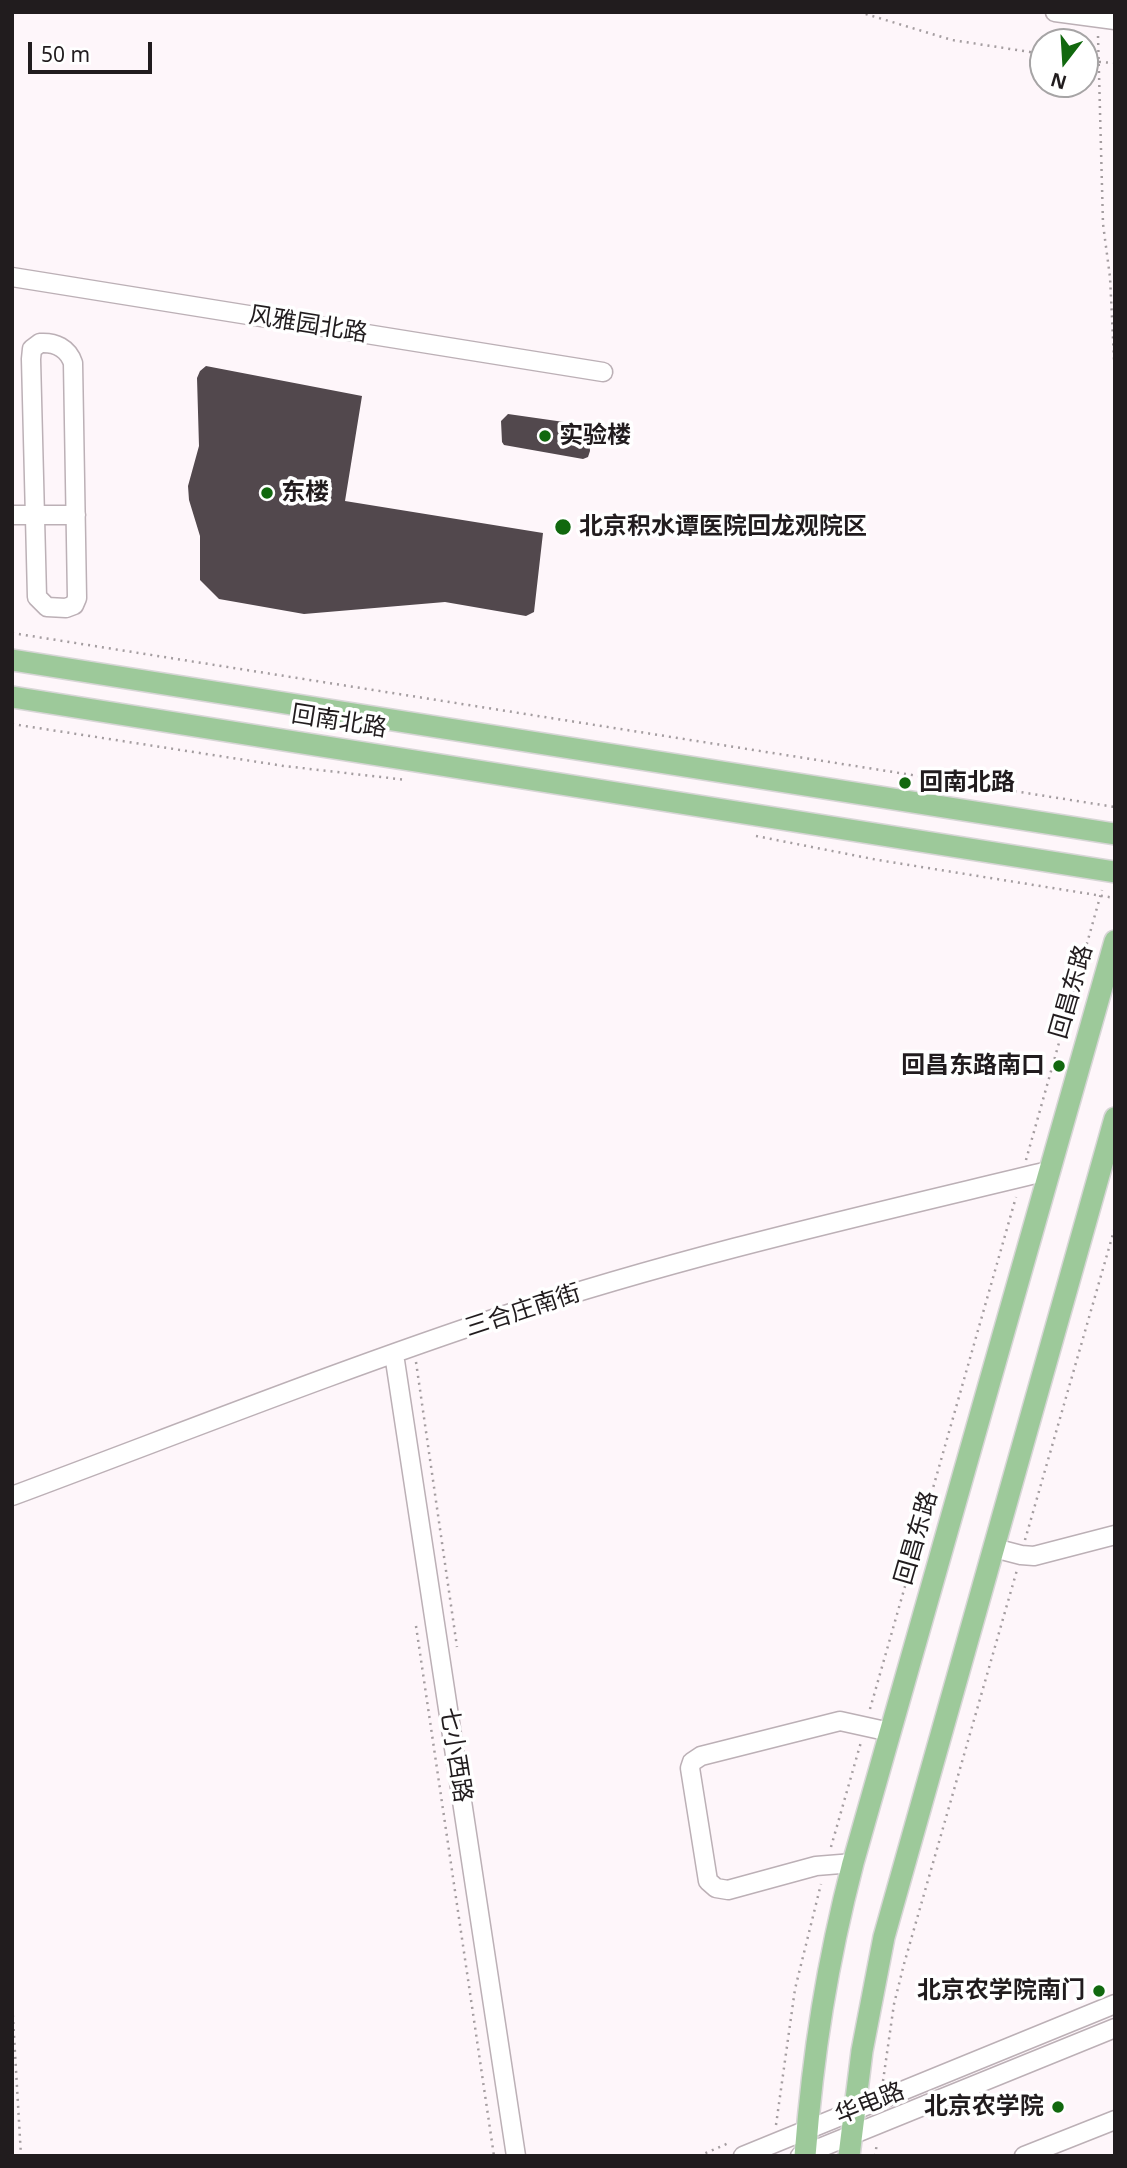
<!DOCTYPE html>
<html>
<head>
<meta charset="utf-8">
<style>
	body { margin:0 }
	#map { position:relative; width:1127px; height:2168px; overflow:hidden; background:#fef6fa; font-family:"Noto Sans",sans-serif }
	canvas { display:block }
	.frame { position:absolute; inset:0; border:14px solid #211c1e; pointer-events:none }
	.north { position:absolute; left:1029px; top:28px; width:70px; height:70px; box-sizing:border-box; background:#fff; border:2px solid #a6a4a5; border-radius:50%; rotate:197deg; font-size:19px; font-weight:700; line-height:28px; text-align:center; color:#211c1e }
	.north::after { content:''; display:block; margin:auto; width:24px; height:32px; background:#11680e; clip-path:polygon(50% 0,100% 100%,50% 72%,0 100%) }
	.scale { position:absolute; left:28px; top:42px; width:124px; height:32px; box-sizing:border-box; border:4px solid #211c1e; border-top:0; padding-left:9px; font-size:21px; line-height:24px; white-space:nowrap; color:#211c1e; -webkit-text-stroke:5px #fff; paint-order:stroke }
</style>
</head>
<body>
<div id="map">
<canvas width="1127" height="2168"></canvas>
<div class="frame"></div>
<div class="north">N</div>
<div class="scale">50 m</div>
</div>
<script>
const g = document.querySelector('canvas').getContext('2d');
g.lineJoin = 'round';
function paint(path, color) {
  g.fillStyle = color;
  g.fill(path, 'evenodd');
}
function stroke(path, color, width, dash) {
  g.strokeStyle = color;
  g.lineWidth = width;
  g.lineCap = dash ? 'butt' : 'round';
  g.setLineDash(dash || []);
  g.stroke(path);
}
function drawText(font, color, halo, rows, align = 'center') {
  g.font = font + ' "Noto Sans","Noto Sans SC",sans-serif';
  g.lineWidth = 7;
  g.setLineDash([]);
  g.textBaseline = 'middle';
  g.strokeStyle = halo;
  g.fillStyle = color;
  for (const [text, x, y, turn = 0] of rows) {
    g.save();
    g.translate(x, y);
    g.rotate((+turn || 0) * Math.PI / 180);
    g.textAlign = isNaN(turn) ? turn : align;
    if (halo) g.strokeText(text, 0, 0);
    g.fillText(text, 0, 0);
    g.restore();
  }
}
const building = new Path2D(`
	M 206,366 L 362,396 L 345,501 L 543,533 L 534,612 L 526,616 L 445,602 L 304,614 L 219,599 L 200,580 L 200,536 L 189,500 L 188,486 L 199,446 L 197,378 L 200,371 Z
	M 508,414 L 585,425 L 589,431 L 590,451 L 588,457 L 583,459 L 504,445 L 502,442 L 501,421 Z`);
const path = new Path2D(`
	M 859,12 L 952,40 L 1043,54
	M 1098,36 L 1103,224 L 1110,277 L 1115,379
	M 1085,61 L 1115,63
	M 12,633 L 1115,807
	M 12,724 L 284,766 L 407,780
	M 756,836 L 878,860 L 1115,898
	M 1026,1160 L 1102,890
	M 416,1362 L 457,1647
	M 1025,1540 L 1115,1227
	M 416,1626 L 494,2156
	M 870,1709 L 1016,1197
	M 831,1847 L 861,1742
	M 12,2001 L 21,2156
	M 883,2081 L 894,2004 L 904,1964 L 1017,1570
	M 776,2125 L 795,1989 L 821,1884
	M 699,2156 L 731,2142
	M 875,2156 L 877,2143`);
const minor = new Path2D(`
	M 1055,12 L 1115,20
	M 12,277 L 603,372
	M 40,343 C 55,342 68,348 73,363 L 77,598 L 74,605 L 66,608 L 47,607 L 37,597 L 31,359 L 32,349 Z
	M 12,515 L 76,515
	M 394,1354 L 516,2156
	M 12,1496 C 176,1435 339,1370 505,1315 C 683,1256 866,1215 1048,1171
	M 994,1548 L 1021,1555 L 1034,1556 L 1115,1535
	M 853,1863 L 816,1866 L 728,1890 L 716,1888 L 708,1881 L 690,1768 L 692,1762 L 701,1756 L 840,1721 L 890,1732
	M 743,2156 L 1115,2004
	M 800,2156 L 1115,2028
	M 1024,2156 L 1115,2120`);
const major = new Path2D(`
	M 12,660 L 1115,834
	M 12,697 L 1115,872
	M 805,2156 C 813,2053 827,1963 853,1863 L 1115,941
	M 849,2156 L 862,2051 L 884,1937 L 1115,1118`);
const markers = [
	[545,436,7,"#11680e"],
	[267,493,7,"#11680e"],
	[563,527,9,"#11680e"],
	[905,783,7,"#11680e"],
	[1059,1066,7,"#11680e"],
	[1099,1991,7,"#11680e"],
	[1058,2107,7,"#11680e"]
];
const streetNames = [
	["风雅园北路",308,325,9],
	["回南北路",339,722,9],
	["回昌东路",1072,992,-74],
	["三合庄南街",523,1311,-18],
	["回昌东路",917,1538,-74],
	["七小西路",455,1755,81],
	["华电路",870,2104,-22]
];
const poiNames = [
	["实验楼",559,436],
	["东楼",281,493],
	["北京积水谭医院回龙观院区",579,527],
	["回南北路",919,783],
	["回昌东路南口",1045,1066,"right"],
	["北京农学院南门",1085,1991,"right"],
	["北京农学院",1044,2107,"right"]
];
paint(building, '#52484d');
stroke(minor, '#bcb0b6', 21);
stroke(major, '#d7d6d6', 24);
stroke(path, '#a49da0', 2.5, [2, 5]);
stroke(minor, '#fff', 18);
stroke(major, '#9dc99a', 21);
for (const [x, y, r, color] of markers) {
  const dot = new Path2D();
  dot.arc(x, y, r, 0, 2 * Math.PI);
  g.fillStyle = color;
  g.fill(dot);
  stroke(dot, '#fff', 2.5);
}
drawText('24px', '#211c1e', '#fff', streetNames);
drawText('bold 24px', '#211c1e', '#fff', poiNames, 'left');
</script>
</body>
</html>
